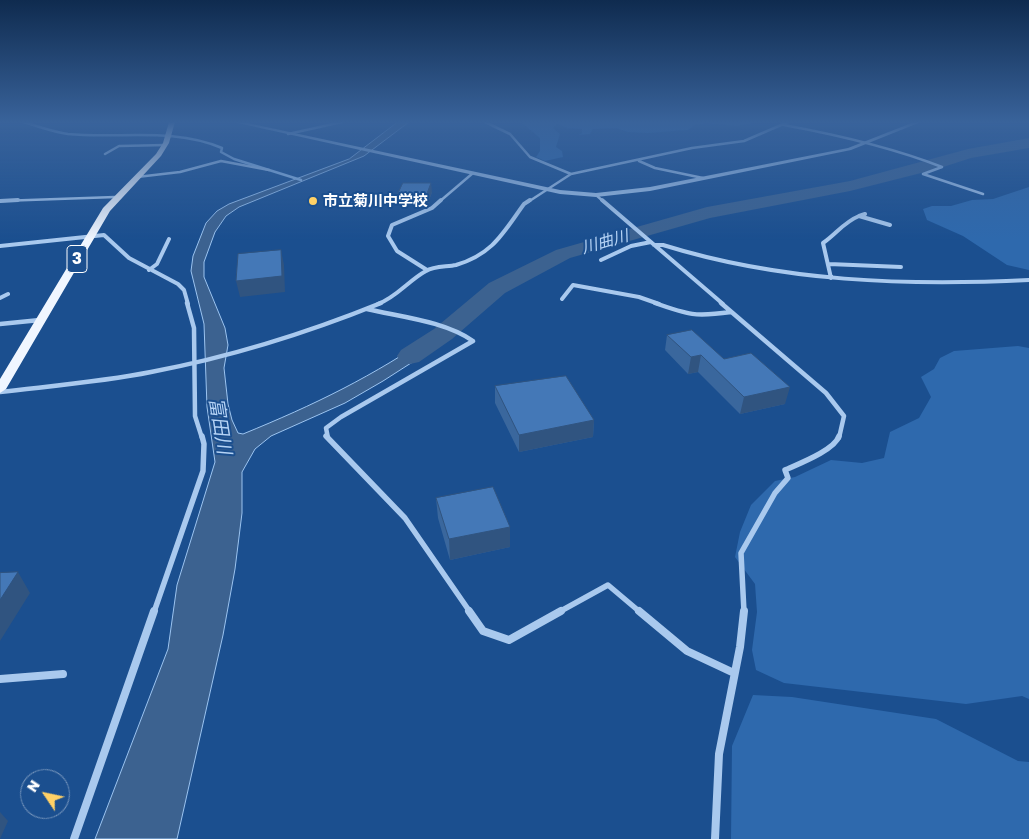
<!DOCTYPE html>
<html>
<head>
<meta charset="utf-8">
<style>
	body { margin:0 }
	#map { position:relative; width:1029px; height:839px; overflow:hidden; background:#1b4f8f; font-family:"Golos Text",sans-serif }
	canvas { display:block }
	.north { position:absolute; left:20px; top:769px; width:50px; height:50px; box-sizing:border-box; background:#1b4f8f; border:1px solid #7695bc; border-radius:50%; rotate:304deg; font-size:14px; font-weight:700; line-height:20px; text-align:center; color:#fff }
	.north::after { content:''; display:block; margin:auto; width:18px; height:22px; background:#ffd166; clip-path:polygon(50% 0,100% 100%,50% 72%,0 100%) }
</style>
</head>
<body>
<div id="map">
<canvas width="1029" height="839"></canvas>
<div class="north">N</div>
</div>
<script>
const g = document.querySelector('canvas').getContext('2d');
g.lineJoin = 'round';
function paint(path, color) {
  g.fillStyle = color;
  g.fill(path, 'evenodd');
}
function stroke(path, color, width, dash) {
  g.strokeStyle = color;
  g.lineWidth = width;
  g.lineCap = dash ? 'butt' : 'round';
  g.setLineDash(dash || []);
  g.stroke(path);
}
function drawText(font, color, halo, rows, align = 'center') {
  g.font = font + ' "Golos Text","Noto Sans JP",sans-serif';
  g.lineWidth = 4;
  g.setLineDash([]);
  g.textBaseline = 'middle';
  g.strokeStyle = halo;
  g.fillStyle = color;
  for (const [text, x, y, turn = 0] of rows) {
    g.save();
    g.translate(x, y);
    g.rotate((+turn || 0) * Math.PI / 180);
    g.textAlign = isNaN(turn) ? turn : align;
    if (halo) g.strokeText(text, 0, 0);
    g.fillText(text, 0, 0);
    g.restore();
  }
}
const green = new Path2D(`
	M 758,122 L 737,126 L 706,123 L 695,125 L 688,130 L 648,133 L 628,132 L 616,128 L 593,129 L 590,134 L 579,135 L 582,133 L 582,129 L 567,128 L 557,124 L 553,128 L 560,134 L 556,147 L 562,151 L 563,157 L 545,161 L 536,157 L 540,151 L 540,138 L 522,123 Z
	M 1029,187 L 1029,270 L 1007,265 L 963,236 L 927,220 L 923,209 L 932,206 L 951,206 L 972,200 L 993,199 Z
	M 1018,346 L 1029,348 L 1029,699 L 1022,696 L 966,704 L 784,683 L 756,670 L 752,650 L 757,612 L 755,584 L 735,557 L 740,532 L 751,505 L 775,481 L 795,477 L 831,460 L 862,463 L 884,458 L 890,432 L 919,418 L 931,397 L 921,377 L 934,369 L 940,358 L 954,351 Z
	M 753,695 L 792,697 L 936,719 L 1018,761 L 1029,762 L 1029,839 L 731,839 L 732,746 Z`);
const water = new Path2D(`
	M 398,122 L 409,122 L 364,156 L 239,207 L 226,216 L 215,232 L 204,262 L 204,277 L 225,328 L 228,345 L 224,368 L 228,404 L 232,420 L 238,433 L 243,434 C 314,405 374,376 437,332 L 447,336 L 422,356 L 383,381 L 345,403 L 271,436 L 255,449 L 242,472 L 242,513 L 235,569 L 223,635 L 177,839 L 95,839 L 168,649 L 177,585 L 215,462 L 207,407 L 204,324 L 191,271 L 193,256 L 206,223 L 217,211 L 229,204 L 349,159 Z`);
const stream = new Path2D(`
	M 23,122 C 38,126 53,132 68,134 C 120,139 173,127 222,148 L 221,152 L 234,159 L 301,180`);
const river = new Path2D(`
	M 1029,138 L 1029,148 L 971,158 L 937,169 L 850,191 L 710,218 L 570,258 L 505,293 L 452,339 L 419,362 L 410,364 L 401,362 L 397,356 L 401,350 L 434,329 L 489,283 L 556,250 L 707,207 L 850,181 L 968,149 Z`);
const minorFar4 = new Path2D(`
	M 485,122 L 510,134 L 530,157 L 571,174
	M 784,125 C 838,135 891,147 942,167 L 923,174 L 983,194
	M 288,134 L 342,122
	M 105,154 L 119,146 L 165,145
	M 639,161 L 655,168 L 703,178
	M 137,177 L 180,172 L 221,161 L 269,170
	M 596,195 L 604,202
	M 0,201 L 115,197
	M 439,202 L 473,173
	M 528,202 L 571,174 L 692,148 L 744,141 L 788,122`);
const minorFar3 = new Path2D(`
	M 602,200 L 723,304
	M 0,201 L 18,200
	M 865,214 L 859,216 L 890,225
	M 654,245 L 663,245 C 782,282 906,286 1029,280
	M 0,246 L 104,235 L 129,258 L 178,284 L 184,290 L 188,304
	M 601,260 L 631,246 L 651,242
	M 829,264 L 901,267
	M 149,270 L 157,264 L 169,239
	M 427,270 L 397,251 L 388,236 L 392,225 L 432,208 L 441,200
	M 831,278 L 823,243 C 836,234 844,222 859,216
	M 0,298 L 8,294
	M 562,299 L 573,285 L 639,297 L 659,304
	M 378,304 C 397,297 409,280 426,271 C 434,266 447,267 456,265 C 493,254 503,233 524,204 L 530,200`);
const minorFar2 = new Path2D(`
	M 187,303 L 194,328 L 195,416 L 202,438
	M 655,303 C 689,315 695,317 731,312
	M 721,303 L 826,393 L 844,416 L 839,438
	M 0,324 L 40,320
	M 0,392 C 50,386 101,382 151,372 C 230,357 307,333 381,303
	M 328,438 L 326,428 L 341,417 L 473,341 C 444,321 401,317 367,309`);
const minorFar1 = new Path2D(`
	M 326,436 L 405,518 L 470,612
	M 154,612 L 203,471 L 204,444 L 202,436
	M 559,612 L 608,585 L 640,612
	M 744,612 L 741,553 L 775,493 L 788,478 L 785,470 C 798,464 835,450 839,436`);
const minor = new Path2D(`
	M 469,611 L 483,631 L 509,640 L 561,611
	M 639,611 L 687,651 L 734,673
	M 0,679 L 63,674
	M 74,839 L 154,611
	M 715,839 L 719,754 L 740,647 L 744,611`);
const tertiary = new Path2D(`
	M 233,122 L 243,122 L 560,190 L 596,193 L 650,187 L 848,148 L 914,122 L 921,122 L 851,150 L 650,191 L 596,197 L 560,194 Z`);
const primary = new Path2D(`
	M 169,122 L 175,122 L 169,143 L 161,156 L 110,211 L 6,389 L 0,393 L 0,379 L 103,208 L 156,154 L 163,143 Z`);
const wall = new Path2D(`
	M 432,192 L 427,206 L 398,205 L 397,196 Z
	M 667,335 L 724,359 L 785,404 L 740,414 L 698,372 L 688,374 L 665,350 Z
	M 495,386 L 594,420 L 593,437 L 519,452 L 495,403 Z
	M 436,498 L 510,527 L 510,547 L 450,560 L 438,518 Z`);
const shadedWall = new Path2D(`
	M 431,183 L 432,192 L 427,206 L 426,196 Z
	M 281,250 L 284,265 L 285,292 L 240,297 L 236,281 Z
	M 701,355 L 698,372 L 688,374 L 691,357 Z
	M 790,387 L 785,404 L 740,414 L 744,397 Z
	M 594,420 L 593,437 L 519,452 L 519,435 Z
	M 510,527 L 510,547 L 450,560 L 449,539 Z
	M 18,572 L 30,593 L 0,641 L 0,600 Z
	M 0,812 L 8,821 L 0,839 Z`);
const building = new Path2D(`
	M 403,183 L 431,183 L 426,196 L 397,196 Z
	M 281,250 L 282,276 L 236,281 L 238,254 Z
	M 692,330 L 724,359 L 751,353 L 790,387 L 744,397 L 701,355 L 691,357 L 667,335 Z
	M 566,376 L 594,420 L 519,435 L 495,386 Z
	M 493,487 L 510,527 L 449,539 L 436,498 Z
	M 18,572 L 0,600 L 0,573 Z`);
const markers = [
	[313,201,5,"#ffd166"]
];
const farPoinames = [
	["市立菊川中学校",323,201]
];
const farWaternames = [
	["川曲川",605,242,-16]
];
const shields = [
	[77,259,20]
];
const shieldNames = [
	["3",77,259]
];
const waterNames = [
	["富田川",220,426,81]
];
paint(green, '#2e69ad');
paint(water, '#3c6290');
stroke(water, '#9cc4f0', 1);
stroke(stream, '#9cc4f0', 2.5);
paint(river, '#3c6290');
stroke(minorFar4, '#a9c9ee', 2.5);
stroke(minorFar3, '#a9c9ee', 4);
stroke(minorFar2, '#a9c9ee', 4.5);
stroke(minorFar1, '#a9c9ee', 5.5);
stroke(minor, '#a9c9ee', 8);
paint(tertiary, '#a9c9ee');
paint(primary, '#f0f6ff');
paint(wall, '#3a679d');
paint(shadedWall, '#305480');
paint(building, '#4478b7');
stroke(building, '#305480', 1);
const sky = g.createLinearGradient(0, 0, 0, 240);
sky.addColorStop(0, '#0f2b4f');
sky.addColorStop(0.51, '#39639b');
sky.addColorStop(1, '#39639b00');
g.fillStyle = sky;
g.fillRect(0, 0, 1029, 240);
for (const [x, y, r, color] of markers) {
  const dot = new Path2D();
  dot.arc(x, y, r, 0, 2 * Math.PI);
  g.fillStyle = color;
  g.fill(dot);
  stroke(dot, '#1b4f8f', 2);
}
drawText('bold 15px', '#fff', '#1b4f8f', farPoinames, 'left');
drawText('italic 16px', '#b5d3f5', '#1b4f8f', farWaternames);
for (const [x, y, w] of shields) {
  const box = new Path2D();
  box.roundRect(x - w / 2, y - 13.5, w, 27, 4);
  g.fillStyle = '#1b4f8f';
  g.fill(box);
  stroke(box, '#fff', 1);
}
drawText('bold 16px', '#fff', null, shieldNames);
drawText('italic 19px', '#b5d3f5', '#1b4f8f', waterNames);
</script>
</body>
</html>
